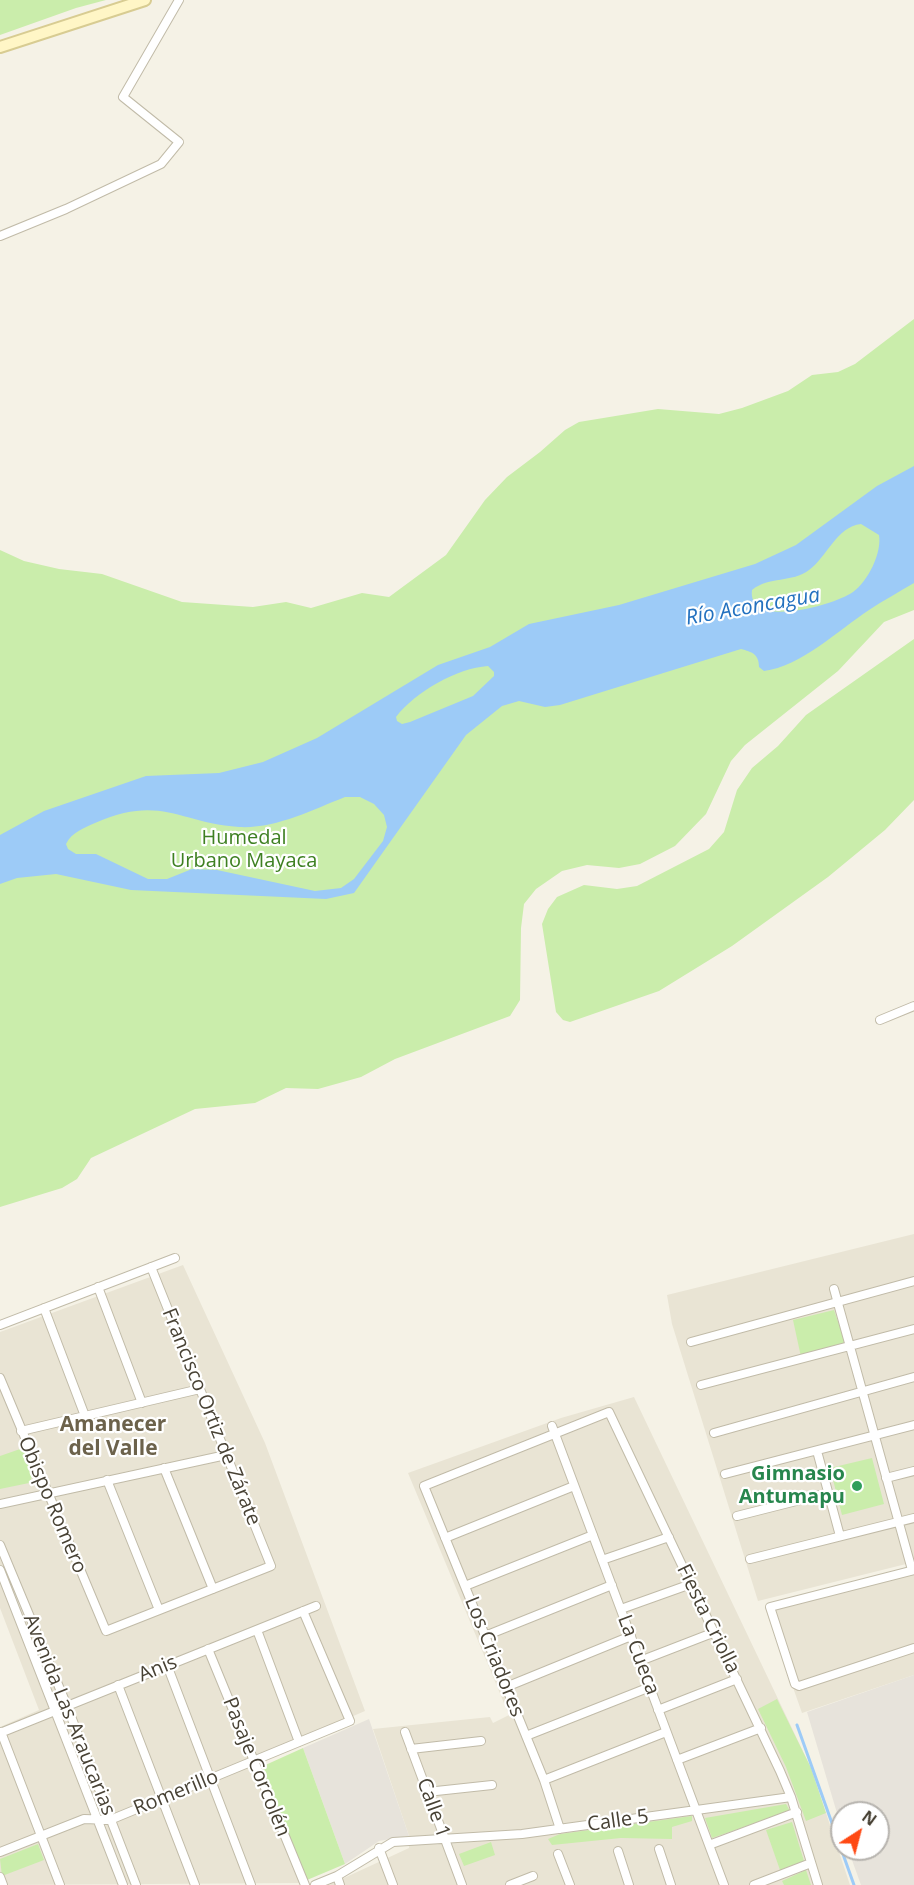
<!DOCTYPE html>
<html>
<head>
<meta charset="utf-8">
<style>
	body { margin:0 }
	#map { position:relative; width:914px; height:1885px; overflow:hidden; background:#f5f2e6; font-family:"Open Sans",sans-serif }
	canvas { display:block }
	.north { position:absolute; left:830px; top:1801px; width:60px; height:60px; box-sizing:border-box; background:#fff; border:2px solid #b6b3ae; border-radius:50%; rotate:36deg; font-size:16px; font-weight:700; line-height:24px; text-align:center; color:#484235 }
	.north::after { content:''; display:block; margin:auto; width:21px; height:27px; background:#ff4913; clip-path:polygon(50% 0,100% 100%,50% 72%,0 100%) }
</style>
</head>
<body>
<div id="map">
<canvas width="914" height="1885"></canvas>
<div class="north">N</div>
</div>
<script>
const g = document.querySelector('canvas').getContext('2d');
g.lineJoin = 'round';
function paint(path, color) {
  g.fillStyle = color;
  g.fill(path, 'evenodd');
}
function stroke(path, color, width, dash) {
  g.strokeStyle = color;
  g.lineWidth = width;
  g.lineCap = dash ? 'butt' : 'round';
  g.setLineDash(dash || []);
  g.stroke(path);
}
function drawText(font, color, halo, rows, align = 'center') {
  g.font = font + ' "Open Sans",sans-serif';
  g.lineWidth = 4.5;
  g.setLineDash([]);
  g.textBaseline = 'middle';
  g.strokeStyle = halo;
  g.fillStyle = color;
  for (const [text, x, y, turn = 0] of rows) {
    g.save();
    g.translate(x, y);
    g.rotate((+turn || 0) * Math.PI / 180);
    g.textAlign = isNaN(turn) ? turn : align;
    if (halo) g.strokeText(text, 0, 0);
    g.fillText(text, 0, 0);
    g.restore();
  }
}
const residential = new Path2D(`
	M 914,1234 L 914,1562 L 758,1601 L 672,1324 L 667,1295 Z
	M 183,1265 L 265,1443 L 365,1711 L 250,1760 L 301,1883 L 0,1885 L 0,1727 L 39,1710 L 0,1608 L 0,1332 Z
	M 634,1397 L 811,1768 L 850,1885 L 329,1885 L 409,1848 L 409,1836 L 373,1729 L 490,1717 L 493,1723 L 509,1715 L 408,1473 L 561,1418 Z
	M 914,1571 L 914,1675 L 802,1713 L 765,1608 Z`);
const industrial = new Path2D(`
	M 914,1675 L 914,1885 L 861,1885 L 848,1849 L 878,1849 L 878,1813 L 842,1813 L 842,1830 L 807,1712 Z
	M 369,1719 L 409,1836 L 379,1841 L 345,1864 L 303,1748 Z`);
const green = new Path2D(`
	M 0,0 L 106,0 L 76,8 L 0,35 Z
	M 914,319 L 914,610 L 884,622 L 838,671 L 745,745 L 731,761 L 706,814 L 675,846 L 640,864 L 619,868 L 587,865 L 562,871 L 536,889 L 524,904 L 521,928 L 520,1000 L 510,1016 L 395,1059 L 361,1077 L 318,1089 L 286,1088 L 255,1103 L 195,1109 L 91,1158 L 77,1179 L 62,1188 L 0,1207 L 0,550 L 24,561 L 59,569 L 102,574 L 182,602 L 253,607 L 286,602 L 311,608 L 362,593 L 389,597 L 446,555 L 485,500 L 507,477 L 540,452 L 565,430 L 579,422 L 658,409 L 719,414 L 742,408 L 788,391 L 812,375 L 838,372 L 855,364 Z
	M 914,639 L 914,800 L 885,830 L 828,877 L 732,946 L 659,991 L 570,1022 L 563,1020 L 556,1012 L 542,924 L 548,909 L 557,897 L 584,885 L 617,889 L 637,886 L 709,849 L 724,832 L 737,790 L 752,768 L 778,746 L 806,715 Z
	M 834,1310 L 846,1345 L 801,1357 L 793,1320 Z
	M 23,1448 C 28,1460 37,1472 29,1483 L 0,1489 L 0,1456 Z
	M 872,1458 L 884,1504 L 842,1515 L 830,1468 Z
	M 777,1699 L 811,1768 L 826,1813 L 806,1821 L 786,1767 L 758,1709 Z
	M 303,1748 L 345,1864 L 307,1880 L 261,1767 Z
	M 786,1804 L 790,1811 L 712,1838 L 705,1818 Z
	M 692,1816 L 692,1821 L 672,1827 L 672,1839 L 621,1838 L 552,1845 L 548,1839 L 560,1834 Z
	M 792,1822 L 804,1861 L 780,1870 L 766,1830 Z
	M 491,1842 L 495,1855 L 464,1866 L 459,1854 Z
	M 38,1844 L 44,1860 L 2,1876 L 0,1859 Z
	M 806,1870 L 811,1885 L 784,1885 L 782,1881 Z`);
const water = new Path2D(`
	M 914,466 L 914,583 C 899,592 884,600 869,610 C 840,629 800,667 764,671 L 759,667 C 759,654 752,652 741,649 L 560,705 L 545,707 L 519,701 L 502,706 L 466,735 L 354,893 L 326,899 L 131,890 L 56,874 L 17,878 L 0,884 L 0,835 L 44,811 L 146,776 L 219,773 L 263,762 L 317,738 L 438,665 L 490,647 L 529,624 L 619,605 L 755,564 L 796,545 L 877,486 ZM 861,524 L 879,535 C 882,553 868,581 853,592 C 835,605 747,630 752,590 C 769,576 792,583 809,570 C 828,556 836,527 861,524 ZM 488,666 L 494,672 L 494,676 L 473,696 L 410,722 L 402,724 L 397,721 L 396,717 C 415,692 457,668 488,666 ZM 345,797 L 360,797 L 374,804 L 384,815 L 387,827 L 383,841 L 354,879 L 341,888 L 315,891 L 217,870 L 192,869 L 167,879 L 148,879 L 96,854 L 76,854 L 68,849 L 66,844 C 72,832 84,828 95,823 C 161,794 179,823 239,827 C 275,829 312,810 345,797 Z`);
const stream = new Path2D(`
	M 797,1725 L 854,1885`);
const minor = new Path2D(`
	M 0,236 L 66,209 L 161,164 L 179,142 L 123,97 L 179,0
	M 880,1020 L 914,1006
	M 98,1287 L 142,1403
	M 834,1289 L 912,1570
	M 44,1308 L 85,1416
	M 0,1325 L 175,1258
	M 691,1342 L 914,1281
	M 0,1378 L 106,1631 L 271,1566 L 151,1267
	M 701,1385 L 914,1329
	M 552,1426 L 724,1885
	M 21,1431 L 200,1389
	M 714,1433 L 914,1377
	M 817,1451 L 840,1536
	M 164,1468 L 213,1589
	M 725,1474 L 914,1425
	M 886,1478 L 914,1471
	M 107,1480 L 159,1610
	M 0,1504 L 226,1455
	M 737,1516 L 828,1493
	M 445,1538 L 574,1486
	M 0,1545 L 67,1706 L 136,1885
	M 750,1559 L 914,1518
	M 602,1560 L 669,1537
	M 0,1570 L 123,1885
	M 914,1570 L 770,1607 L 795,1684 L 799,1686 L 914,1648
	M 465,1586 L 593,1535
	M 621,1609 L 691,1584
	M 257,1630 L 299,1742
	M 485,1636 L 612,1585
	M 208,1649 L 305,1885
	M 640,1661 L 715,1632
	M 167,1665 L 251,1885
	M 118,1685 L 195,1885
	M 506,1687 L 631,1636
	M 658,1710 L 737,1679
	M 1,1732 L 60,1885
	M 405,1732 L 462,1885
	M 0,1733 L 316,1606
	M 526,1736 L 650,1687
	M 411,1749 L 481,1741
	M 677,1760 L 761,1728
	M 544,1780 L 666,1732
	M 427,1792 L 492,1785
	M 560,1829 L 544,1780 L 424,1486 L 609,1412 L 780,1771 L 791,1797 L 818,1885
	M 709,1845 L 797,1812
	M 379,1848 L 393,1885
	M 659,1849 L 671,1885
	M 618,1851 L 629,1885
	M 0,1852 L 84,1819 L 110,1820 L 350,1721 L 303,1611
	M 558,1854 L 570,1885
	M 337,1876 L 340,1885
	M 0,1877 L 3,1885
	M 315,1885 L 337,1876 L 393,1842 L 522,1834 L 791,1797
	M 510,1885 L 533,1876
	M 754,1885 L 811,1863`);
const secondary = new Path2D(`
	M 0,47 L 145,0`);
const markers = [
	[857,1486,6,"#2e9e5b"]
];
const parkNames = [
	["Humedal",244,838],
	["Urbano Mayaca",244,861]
];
const streetNames = [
	["Francisco Ortiz de Zárate",211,1417,68],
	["Obispo Romero",52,1505,67],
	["Fiesta Criolla",708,1619,64],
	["La Cueca",638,1655,69],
	["Los Criadores",494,1657,68],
	["Anis",158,1669,-22],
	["Avenida Las Araucarias",69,1715,68],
	["Pasaje Corcolén",256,1767,68],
	["Romerillo",176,1793,-22],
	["Calle 1",433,1808,70],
	["Calle 5",618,1821,-8]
];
const leisureNames = [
	["Gimnasio",845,1474],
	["Antumapu",845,1497]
];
const waterNames = [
	["Río Aconcagua",753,607,-10]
];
const neighbourhoodNames = [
	["Amanecer",113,1425],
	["del Valle",113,1449]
];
paint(residential, '#e9e4d4');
paint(industrial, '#e7e3db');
paint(green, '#caedab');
paint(water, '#9dcbf7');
stroke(stream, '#9dcbf7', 3);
stroke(minor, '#c1bba8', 10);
stroke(secondary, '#d8cc92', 14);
stroke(minor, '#fff', 8);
stroke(secondary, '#fff6c6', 10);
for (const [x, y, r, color] of markers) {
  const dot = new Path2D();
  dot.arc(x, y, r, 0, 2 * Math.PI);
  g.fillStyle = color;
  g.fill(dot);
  stroke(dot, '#fff', 2);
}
drawText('20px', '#3e8022', '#fff', parkNames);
drawText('20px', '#484235', '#fff', streetNames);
drawText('bold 20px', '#27864d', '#fff', leisureNames, 'right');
drawText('italic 21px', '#2371bf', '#fff', waterNames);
drawText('bold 21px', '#6c624b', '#fff', neighbourhoodNames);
</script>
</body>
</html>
